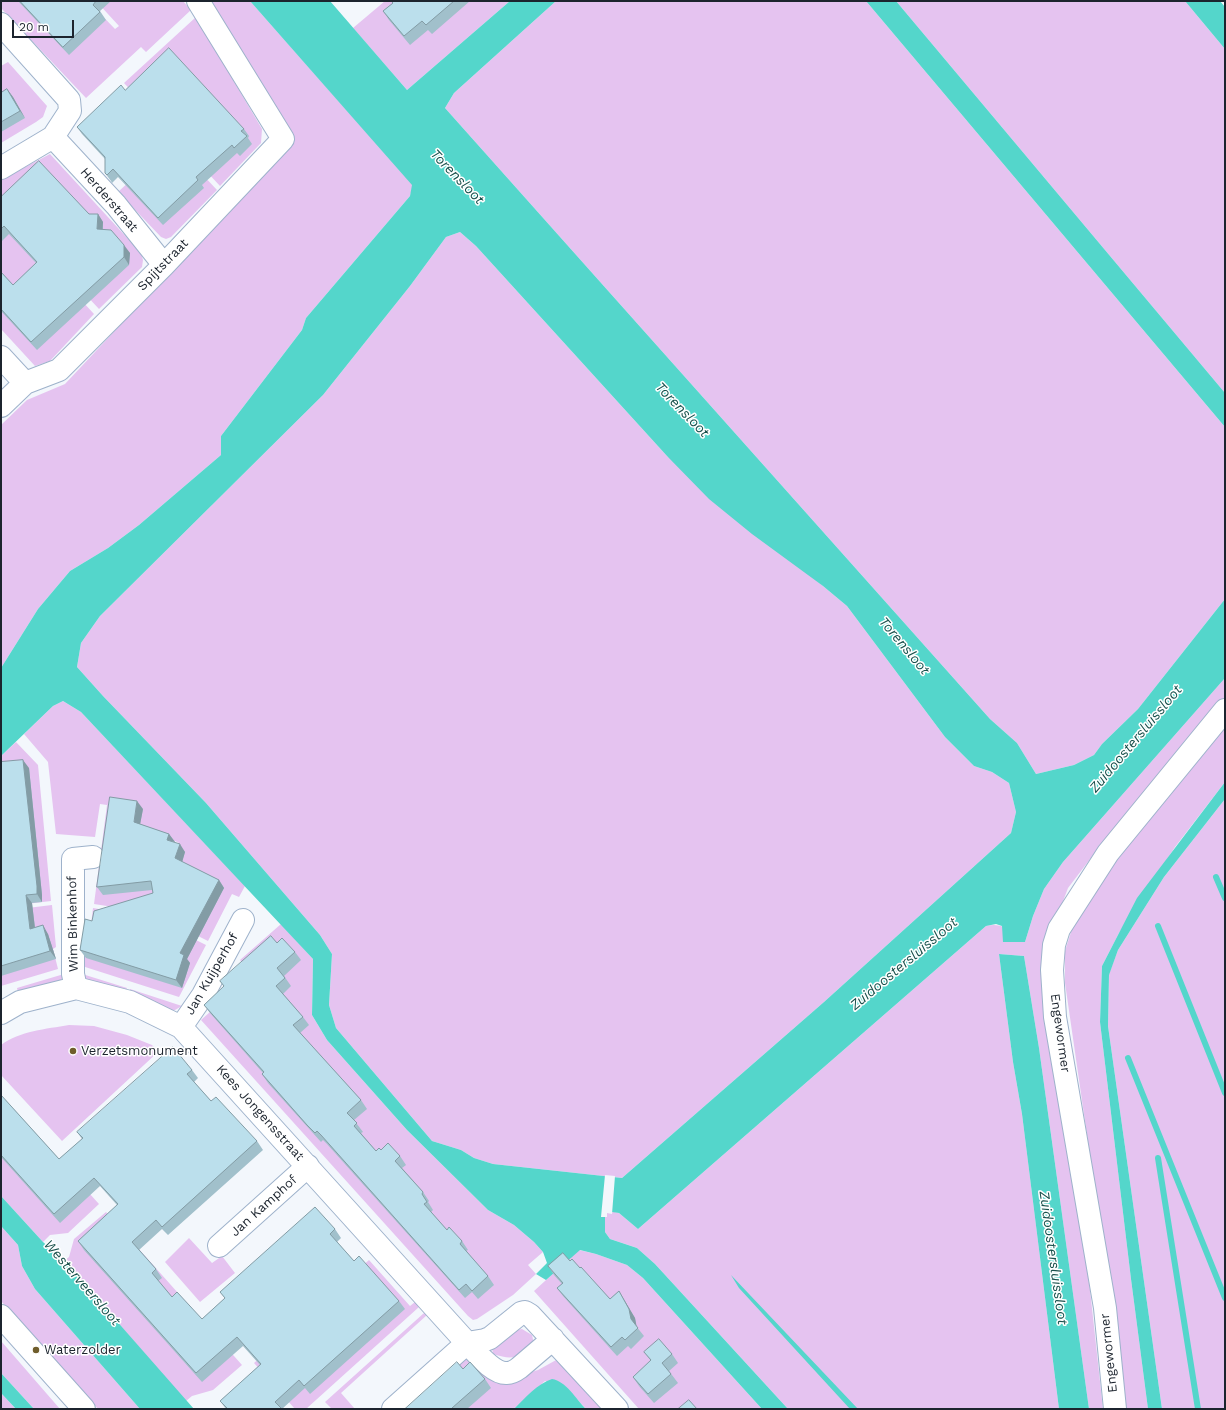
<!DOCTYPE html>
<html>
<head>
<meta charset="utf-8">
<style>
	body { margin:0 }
	#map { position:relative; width:1226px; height:1410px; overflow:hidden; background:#f3f7fc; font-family:"Work Sans",sans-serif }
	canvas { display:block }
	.frame { position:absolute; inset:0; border:2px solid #1c242e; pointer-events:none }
	.scale { position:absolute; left:12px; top:20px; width:62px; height:18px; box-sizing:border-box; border:2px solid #1c242e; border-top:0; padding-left:5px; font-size:12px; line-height:14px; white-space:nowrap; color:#1c242e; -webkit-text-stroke:3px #fff; paint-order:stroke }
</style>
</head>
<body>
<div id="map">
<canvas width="1226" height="1410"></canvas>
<div class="frame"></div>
<div class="scale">20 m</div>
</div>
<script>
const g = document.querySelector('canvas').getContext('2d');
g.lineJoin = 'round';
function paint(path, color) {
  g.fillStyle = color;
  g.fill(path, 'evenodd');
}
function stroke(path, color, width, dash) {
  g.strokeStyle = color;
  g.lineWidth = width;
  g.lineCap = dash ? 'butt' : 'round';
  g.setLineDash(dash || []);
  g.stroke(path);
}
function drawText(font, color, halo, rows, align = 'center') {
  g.font = font + ' "Work Sans",sans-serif';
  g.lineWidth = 3;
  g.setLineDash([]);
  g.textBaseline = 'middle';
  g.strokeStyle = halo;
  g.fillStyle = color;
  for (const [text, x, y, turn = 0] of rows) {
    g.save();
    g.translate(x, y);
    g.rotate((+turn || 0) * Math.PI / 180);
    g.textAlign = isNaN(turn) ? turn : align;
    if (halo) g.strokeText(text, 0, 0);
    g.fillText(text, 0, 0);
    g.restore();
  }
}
const green = new Path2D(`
	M 1,1 L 88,1 L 115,29 L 119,26 L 96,1 L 183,1 L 191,10 L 146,52 L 141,47 L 86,98 L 1,8 Z
	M 209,1 L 250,1 L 413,185 L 410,196 L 306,318 L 302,330 L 221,436 L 221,455 L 139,525 L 108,548 L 70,571 L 38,609 L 1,668 L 1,425 L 27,400 L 65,384 L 286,148 L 291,136 L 243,53 Z
	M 385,1 L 510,1 L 407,90 L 353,28 Z
	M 556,1 L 866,1 L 1225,427 L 1225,599 L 1138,709 L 1102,744 L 1094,755 L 1074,765 L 1036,774 L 1017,743 L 990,719 L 445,108 L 454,93 Z
	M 896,1 L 1185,1 L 1225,49 L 1225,393 Z
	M 196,17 L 262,129 L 261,143 L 220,186 L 124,83 Z
	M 8,62 L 47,106 L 43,117 L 36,122 L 1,143 L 1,66 Z
	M 172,142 L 217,190 L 171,237 L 166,239 L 161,237 L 118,192 Z
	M 50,154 L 141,253 L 143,260 L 142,267 L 99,309 L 1,204 L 1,180 Z
	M 1,215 L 44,260 L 1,301 Z
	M 460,232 L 476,246 L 667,456 L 847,606 L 945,737 L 974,766 L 992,772 L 1009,783 L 1016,812 L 1011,833 L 824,1002 L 622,1178 L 493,1164 L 474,1158 L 461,1150 L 432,1141 L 336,1028 L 329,1005 L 332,954 L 320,935 L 206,803 L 103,696 L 77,667 L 81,643 L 100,616 L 323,395 L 410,286 L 446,237 Z
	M 47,263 L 94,314 L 50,361 L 35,366 L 1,329 L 1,306 Z
	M 1225,678 L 1225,698 L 1097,850 L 1068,888 L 1053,928 L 1053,1042 L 1090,1290 L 1103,1409 L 1089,1409 L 1039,1048 L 1024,956 L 999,954 L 1013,1062 L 1022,1114 L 1059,1409 L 788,1409 L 655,1264 L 637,1248 L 610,1239 L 605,1232 L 605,1210 L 619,1213 L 638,1229 L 986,926 C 1005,922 1011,932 1025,942 L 1033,916 L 1044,889 L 1063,862 Z
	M 63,701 L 81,712 L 245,886 L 239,897 L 232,894 L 208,941 L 172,923 L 154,918 L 179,843 L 175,841 L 150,916 L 133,910 L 94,904 L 107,805 L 100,804 L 95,837 L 56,834 L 48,762 L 24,734 L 53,706 Z
	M 1225,721 L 1225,782 L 1175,847 L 1119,933 L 1102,966 L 1100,1022 L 1131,1279 L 1148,1409 L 1123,1409 L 1110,1294 L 1065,983 L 1065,951 L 1071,932 L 1085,900 L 1123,845 Z
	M 16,742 L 38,765 L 51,901 L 10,906 L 1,909 L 1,756 Z
	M 1225,799 L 1225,1409 L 1162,1409 L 1108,1026 L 1109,974 L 1118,950 L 1164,877 Z
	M 52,905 L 56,947 L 53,949 L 58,969 L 1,986 L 1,913 L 11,910 Z
	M 93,908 L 134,915 L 164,924 L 206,945 L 179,997 L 82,966 L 89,942 Z
	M 281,924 L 313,959 L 312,1015 L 327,1040 L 407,1130 L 488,1210 L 514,1225 L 534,1242 L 543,1252 L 528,1265 L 536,1274 L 513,1295 L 477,1319 L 473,1320 L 468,1316 L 201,1020 L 228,996 L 287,1013 L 240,960 Z
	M 79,973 L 127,988 L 125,993 L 92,987 Z
	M 64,974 L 61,981 L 18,993 L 17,988 Z
	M 130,989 L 182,1006 L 175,1010 L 168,1010 L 129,994 Z
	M 69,1025 L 94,1026 L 127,1035 L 152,1045 L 158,1052 L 62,1141 L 1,1075 L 1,1045 C 20,1031 46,1029 69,1025 Z
	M 1,1096 L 99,1204 L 68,1233 L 50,1235 L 43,1242 L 1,1196 Z
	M 106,1212 L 242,1365 L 213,1390 L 192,1396 L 186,1401 L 64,1261 L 69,1257 L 74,1239 Z
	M 1,1226 L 18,1245 L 22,1266 L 35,1289 L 140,1409 L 98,1409 L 1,1301 Z
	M 189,1238 L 212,1263 L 222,1256 L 235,1273 L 200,1302 L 165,1262 Z
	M 579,1250 L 596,1254 L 627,1265 L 643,1278 L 762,1409 L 639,1409 L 534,1291 Z
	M 369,1260 L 410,1306 L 415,1302 L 419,1307 L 306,1409 L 295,1409 L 254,1363 Z
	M 424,1313 L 427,1315 L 341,1393 L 355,1409 L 332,1409 L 325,1402 Z
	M 522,1329 L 532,1335 L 534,1344 C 517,1357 515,1361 493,1354 L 492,1347 L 511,1331 Z
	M 1,1341 L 60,1409 L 34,1409 L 1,1373 Z
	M 465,1357 L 475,1368 L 503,1379 L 518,1376 L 538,1370 L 558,1359 L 605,1409 L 586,1409 L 564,1385 L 545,1381 L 514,1409 L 406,1409 Z
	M 1,1393 L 16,1409 L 1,1409 Z`);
const water = new Path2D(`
	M 250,1 L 330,1 L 407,90 L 510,1 L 556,1 L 454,93 L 445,108 L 990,719 L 1017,743 L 1036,774 L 1074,765 L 1094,755 L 1102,744 L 1138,709 L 1225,599 L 1225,678 L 1063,862 L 1044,889 L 1033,916 L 1025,942 L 1003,942 L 1002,926 L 996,924 L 986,926 L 638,1229 L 619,1213 L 605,1211 L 605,1232 L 610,1239 L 637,1248 L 655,1264 L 788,1409 L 762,1409 L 643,1278 L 627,1265 L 596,1254 L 580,1250 L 546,1280 L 536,1274 L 547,1263 L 543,1252 L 534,1242 L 514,1225 L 488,1210 L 407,1130 L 327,1040 L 312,1015 L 313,959 L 81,712 L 63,701 L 53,706 L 1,756 L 1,668 L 38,609 L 70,571 L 108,548 L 139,525 L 221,455 L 221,436 L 302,330 L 306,318 L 410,196 L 412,185 ZM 460,232 L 476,246 L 667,456 L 709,499 L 752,534 L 823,586 L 847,606 L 945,737 L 974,766 L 992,772 L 1009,783 L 1016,812 L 1011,833 L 824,1002 L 622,1178 L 493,1164 L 474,1158 L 461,1150 L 432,1141 L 336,1028 L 329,1005 L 332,954 L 320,935 L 206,803 L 103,696 L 77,667 L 81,643 L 100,616 L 323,395 L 410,286 L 446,237 Z
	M 866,1 L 896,1 L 1225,393 L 1225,427 Z
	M 1185,1 L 1220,1 L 1225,7 L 1225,49 Z
	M 1225,782 L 1225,799 L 1164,877 L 1118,950 L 1109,975 L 1108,1026 L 1162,1409 L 1148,1409 L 1131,1279 L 1100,1022 L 1102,966 L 1137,898 Z
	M 999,954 L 1024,956 L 1039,1048 L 1089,1409 L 1059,1409 L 1022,1114 L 1013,1062 Z
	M 1,1196 L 43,1242 L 64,1261 L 194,1409 L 140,1409 L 35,1289 L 22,1266 L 18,1245 L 1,1226 Z
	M 731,1275 L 858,1409 L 850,1409 L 739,1288 Z
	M 1,1373 L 34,1409 L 16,1409 L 1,1393 Z
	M 552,1379 C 566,1381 576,1399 586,1409 L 514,1409 C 525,1398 537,1384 552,1379 Z`);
const pier = new Path2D(`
	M 605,1175 L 615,1176 L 612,1214 L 607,1213 L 607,1217 L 601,1217 Z`);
const stream = new Path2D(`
	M 1216,877 L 1225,898
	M 1158,926 L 1225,1093
	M 1128,1058 L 1225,1298
	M 1158,1158 L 1198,1409`);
const street = new Path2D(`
	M 1,24 L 69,100 L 70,111 L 53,137 L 1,168
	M 53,137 L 116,205 L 164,265
	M 1,357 L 25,383
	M 1,406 L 25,383 L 59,370 L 164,265 L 283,139 L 198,1
	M 76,988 L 73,974 L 73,859 L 93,857
	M 1,1013 L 20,1002 L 76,988 L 130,1002 L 181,1027 L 467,1343 C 476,1352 493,1374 507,1373 C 511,1373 515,1371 519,1368 L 553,1339
	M 181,1027 L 203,995 L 243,920
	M 219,1246 L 308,1166
	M 1,1316 L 84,1409
	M 467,1343 L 485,1340 L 490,1338 L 521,1313 L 525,1312 L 530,1315 L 617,1409
	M 393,1409 L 467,1343
	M 1115,1409 L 1105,1308 L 1055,1017 L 1052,970 L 1054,945 L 1059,929 L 1108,853 L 1225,710`);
const wall = new Path2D(`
	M 18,1 L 111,1 L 100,11 L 106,20 L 69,55 Z
	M 392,1 L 470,1 L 432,34 L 428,30 L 410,45 L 389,20 L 383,11 L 393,3 Z
	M 7,89 L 13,97 L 25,118 L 1,132 L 1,93 Z
	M 125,90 L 244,129 L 249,136 L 248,138 L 252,144 L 240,156 L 237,153 L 202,185 L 204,188 L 163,225 L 118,177 L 112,183 L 111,181 L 105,173 L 105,159 L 82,134 L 77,127 Z
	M 1,197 L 89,214 L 98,214 L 103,222 L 103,230 L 130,253 L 129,265 L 37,350 L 1,311 L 1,272 L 13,285 L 36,263 L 9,234 L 1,242 Z
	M 1,762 L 29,768 L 42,895 L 42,902 L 32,903 L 35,928 L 48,934 L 56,959 L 1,976 Z
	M 143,809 L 140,824 L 169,834 L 175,842 L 185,852 L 182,862 L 219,880 L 224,888 L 187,959 L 190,963 L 182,988 L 86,958 L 80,950 L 92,921 L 153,893 L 152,890 L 103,895 L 97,887 Z
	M 277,943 L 295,952 L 301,960 L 284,976 L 291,986 L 283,994 L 303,1017 L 309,1025 L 300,1033 L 361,1100 L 367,1109 L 354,1120 L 363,1132 L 361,1133 L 376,1151 L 381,1150 L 400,1156 L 406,1165 L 402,1168 L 423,1192 L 429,1201 L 428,1202 L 433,1210 L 431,1212 L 447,1230 L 462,1241 L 468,1250 L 466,1251 L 488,1276 L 494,1285 L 478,1299 L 472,1292 L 465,1298 L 327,1144 L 323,1140 L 321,1142 L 268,1083 L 262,1074 L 263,1073 L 210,1013 L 204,1005 L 224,987 L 220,981 Z
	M 192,1070 L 198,1078 L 194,1082 L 211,1101 L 257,1141 L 263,1150 L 168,1235 L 162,1229 L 139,1250 L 156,1269 L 162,1278 L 158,1281 L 172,1297 L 202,1319 L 225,1298 L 220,1292 L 335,1229 L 341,1238 L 337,1242 L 354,1261 L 399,1301 L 405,1309 L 310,1394 L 305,1388 L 282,1409 L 226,1409 L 220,1401 L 260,1365 L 243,1346 L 202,1382 L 84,1250 L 78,1241 L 117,1205 L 100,1186 L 60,1223 L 1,1157 L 1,1095 L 59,1159 L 82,1139 L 77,1132 Z
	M 570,1261 L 580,1268 L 610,1299 L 619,1291 L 624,1300 L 635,1318 L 636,1326 L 644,1336 L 631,1349 L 628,1346 L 617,1356 L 563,1296 L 557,1288 L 562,1284 L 554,1275 L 548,1266 Z
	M 644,1352 L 672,1354 L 678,1363 L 669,1371 L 678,1383 L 654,1403 L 639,1386 L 633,1377 L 651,1361 Z
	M 463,1369 L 485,1379 L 491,1388 L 467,1409 L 405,1409 Z`);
const shadedWall = new Path2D(`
	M 7,89 L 13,97 L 25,118 L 20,111 Z
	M 98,214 L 103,222 L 102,237 L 97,229 Z
	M 124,245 L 130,253 L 129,265 L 124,257 Z
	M 23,760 L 29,768 L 42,895 L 42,902 L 37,894 Z
	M 137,801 L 143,809 L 139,830 L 134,822 Z
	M 169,834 L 175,842 L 167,840 Z
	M 180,844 L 185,852 L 181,866 L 175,858 Z
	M 219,880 L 224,888 L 187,959 L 190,963 L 182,988 L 176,980 L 180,953 Z
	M 26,895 L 32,903 L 36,937 L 30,929 Z
	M 43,925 L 48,934 L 56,959 L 50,951 Z
	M 619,1291 L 635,1318 L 637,1328 L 631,1319 Z`);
const building = new Path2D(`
	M 20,1 L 96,1 L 93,5 L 100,12 L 63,47 Z
	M 392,1 L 454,1 L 426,25 L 422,21 L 404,36 L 383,11 L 393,3 L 392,2 Z
	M 169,48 L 244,129 L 241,131 L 247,136 L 234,148 L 232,145 L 196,177 L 198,180 L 158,218 L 113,169 L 107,175 L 105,173 L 105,157 L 77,127 L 121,85 L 125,90 Z
	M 7,89 L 20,111 L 1,122 L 1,93 Z
	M 39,161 L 89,214 L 98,214 L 97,229 L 111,230 L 124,245 L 124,257 L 31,342 L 1,309 L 1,272 L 13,285 L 37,262 L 4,226 L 1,229 L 1,197 Z
	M 23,760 L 37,886 L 37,894 L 26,895 L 30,929 L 43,925 L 50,951 L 1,966 L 1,762 Z
	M 110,797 L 137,801 L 134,822 L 169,834 L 167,840 L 180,844 L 175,858 L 219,880 L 180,953 L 184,955 L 176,980 L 80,950 L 85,919 L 92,921 L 94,911 L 153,893 L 151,881 L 97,887 Z
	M 271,936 L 277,943 L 282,938 L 295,952 L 277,968 L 285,978 L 276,986 L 303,1017 L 293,1025 L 361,1100 L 347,1113 L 357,1123 L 354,1126 L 376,1151 L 379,1148 L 381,1150 L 388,1143 L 400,1156 L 395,1161 L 423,1192 L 422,1194 L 427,1202 L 424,1204 L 447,1230 L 449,1227 L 462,1241 L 460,1244 L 488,1276 L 472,1291 L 466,1284 L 459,1290 L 321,1135 L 317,1131 L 315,1133 L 307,1125 L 262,1074 L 264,1072 L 204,1005 L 224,986 L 220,981 Z
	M 173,1047 L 192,1070 L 187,1074 L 211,1101 L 216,1097 L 257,1141 L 162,1227 L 156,1220 L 132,1242 L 156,1269 L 152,1273 L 172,1297 L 177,1292 L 202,1319 L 225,1298 L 220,1292 L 315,1207 L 335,1229 L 330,1234 L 354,1261 L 359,1256 L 399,1301 L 304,1386 L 299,1380 L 275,1402 L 282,1409 L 228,1409 L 220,1401 L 261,1364 L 237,1337 L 196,1373 L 78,1241 L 118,1204 L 94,1178 L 54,1214 L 1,1155 L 1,1095 L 59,1159 L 83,1138 L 77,1132 Z
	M 563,1253 L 570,1261 L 572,1259 L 580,1268 L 581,1267 L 610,1299 L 619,1291 L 629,1309 L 631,1319 L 638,1328 L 625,1340 L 622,1337 L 611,1347 L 557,1288 L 563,1283 L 548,1266 Z
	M 659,1339 L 672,1354 L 662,1363 L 671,1374 L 648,1394 L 633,1377 L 651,1360 L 644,1352 Z
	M 457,1362 L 463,1369 L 470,1362 L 485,1379 L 452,1408 L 453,1409 L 405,1409 Z
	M 689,1400 L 697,1409 L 678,1409 Z`);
const markers = [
	[73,1051,4,"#6f5d2b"],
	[36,1350,4,"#6f5d2b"]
];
const streetNames = [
	["Herderstraat",109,200,49],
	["Spijtstraat",163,265,-46],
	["Wim Binkenhof",73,924,-91],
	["Jan Kuijperhof",212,974,-60],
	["Engewormer",1060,1033,82],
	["Kees Jongensstraat",260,1113,48],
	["Jan Kamphof",264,1206,-42],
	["Engewormer",1109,1353,-96]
];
const poiNames = [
	["Verzetsmonument",81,1051],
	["Waterzolder",44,1350]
];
const waterNames = [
	["Torensloot",457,177,46],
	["Torensloot",682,410,46],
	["Torensloot",904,646,50],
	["Zuidoostersluissloot",1136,739,-50],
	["Zuidoostersluissloot",904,964,-40],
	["Zuidoostersluissloot",1053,1258,82],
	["Westerveersloot",82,1283,49]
];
paint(green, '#e5c3f0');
paint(water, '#54d6cb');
paint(pier, '#f3f7fc');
stroke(stream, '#54d6cb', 6);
stroke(street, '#9eb2cb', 24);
stroke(street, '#fff', 22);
paint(wall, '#a1c0cb');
paint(shadedWall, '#839ca5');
paint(building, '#bbdfec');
stroke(building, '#839ca5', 1);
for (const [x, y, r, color] of markers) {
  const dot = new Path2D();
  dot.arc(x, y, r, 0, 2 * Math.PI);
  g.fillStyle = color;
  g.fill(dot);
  stroke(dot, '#fff', 1.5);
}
drawText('13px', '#1c242e', '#fff', streetNames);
drawText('13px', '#1c242e', '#fff', poiNames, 'left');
drawText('italic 14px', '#19514c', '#fff', waterNames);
</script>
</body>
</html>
